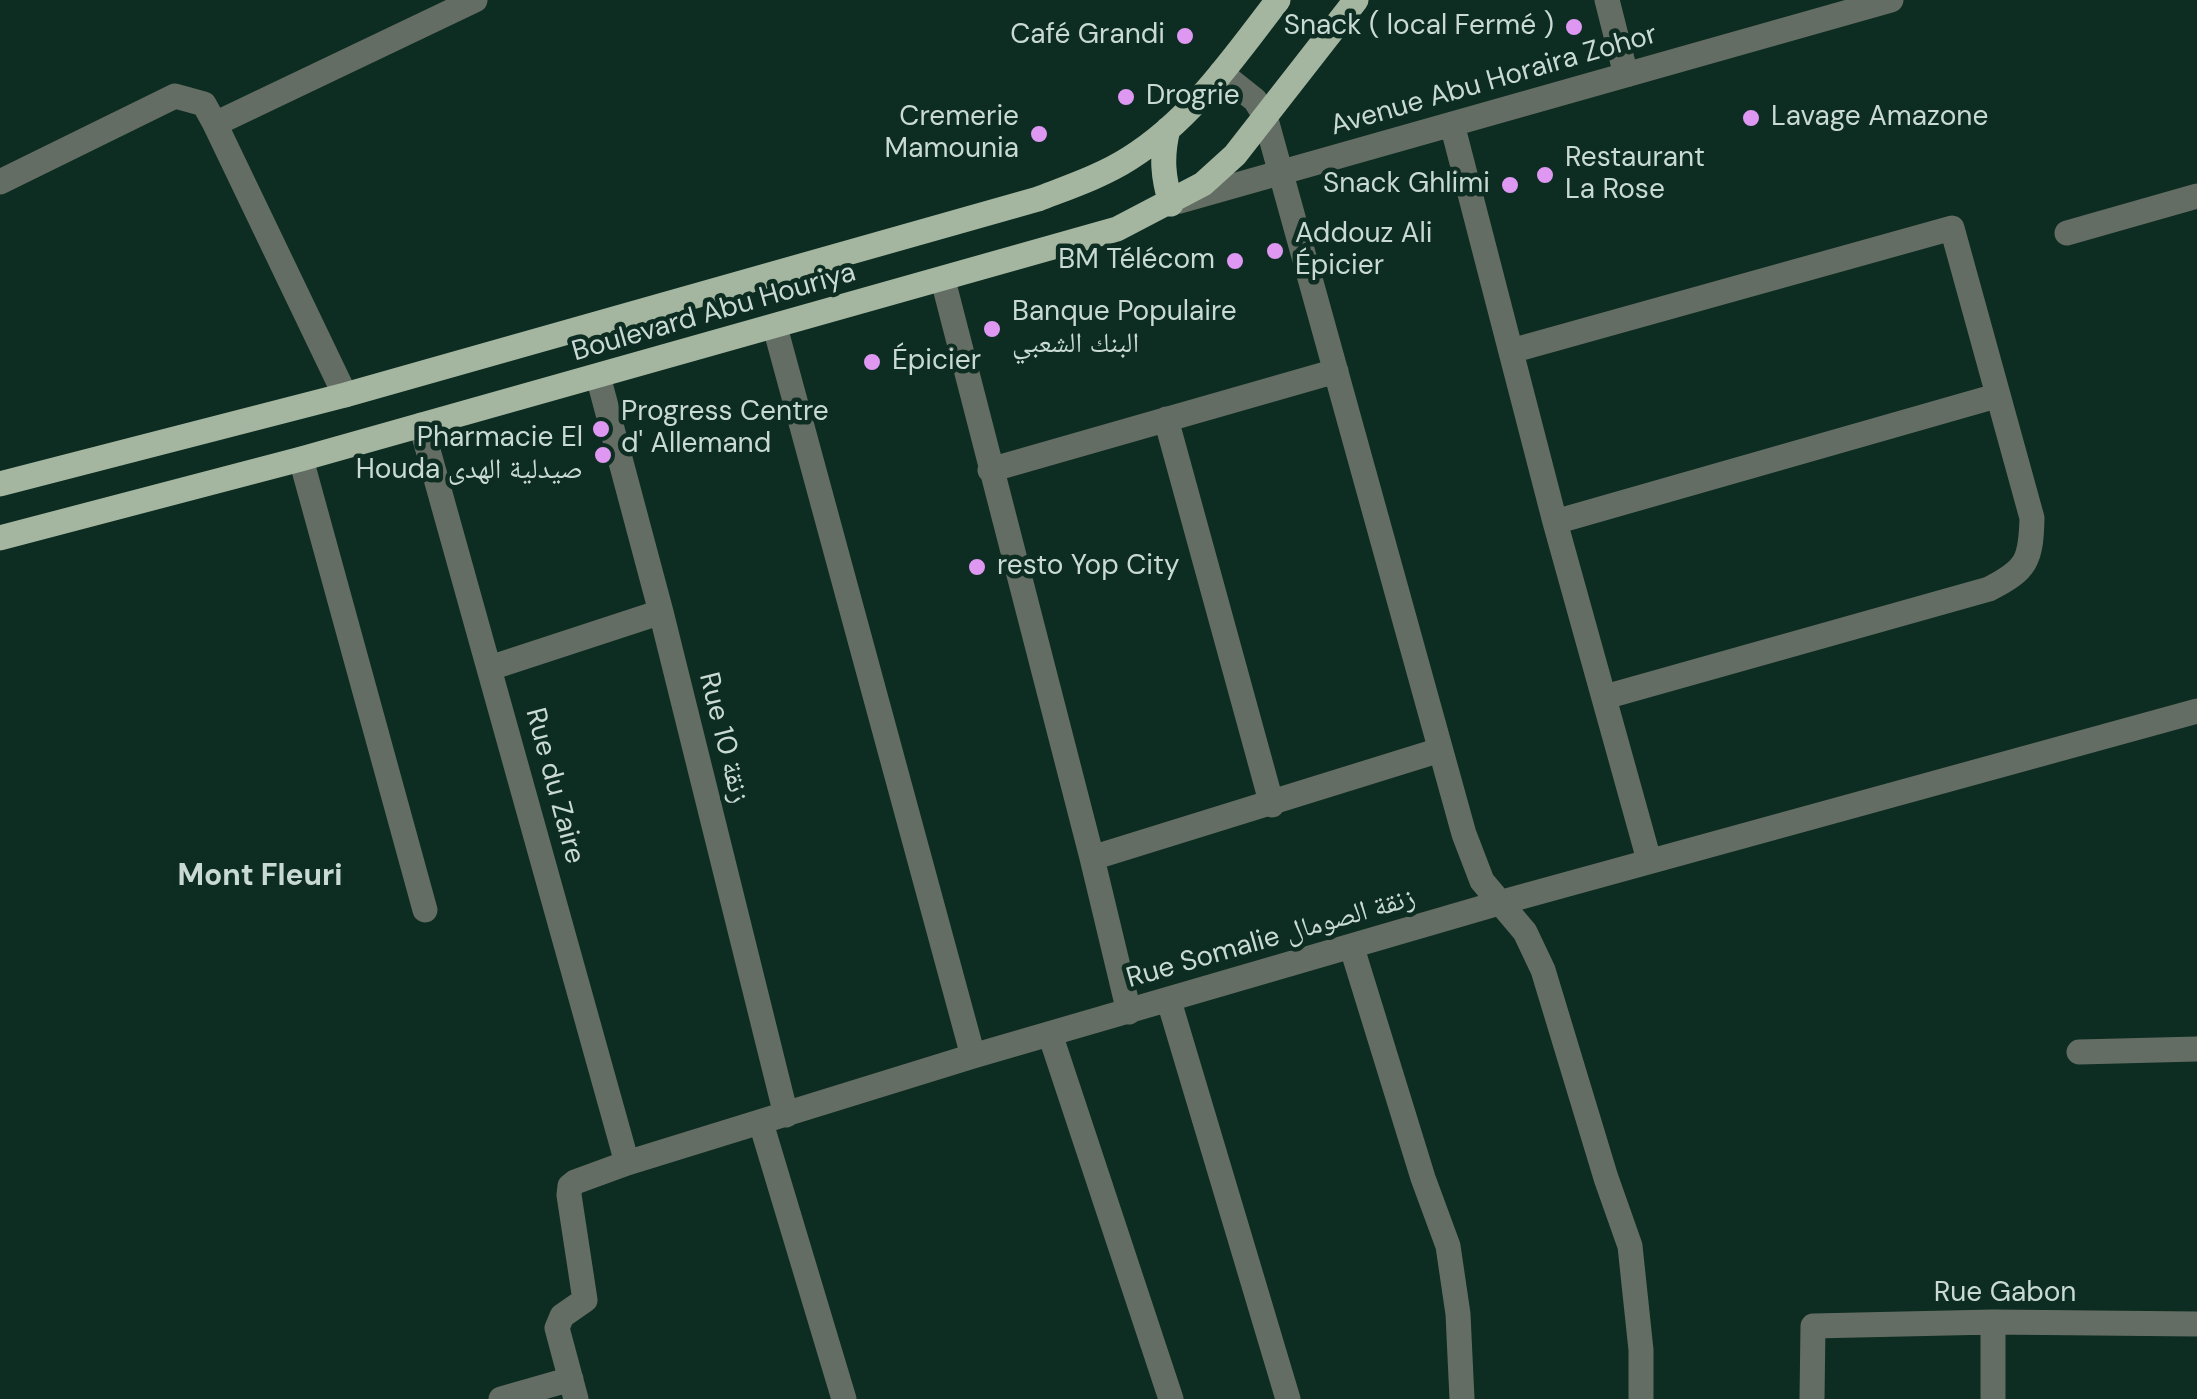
<!DOCTYPE html>
<html>
<head>
<meta charset="utf-8">
<style>
	body { margin:0 }
	canvas { display:block; background:#0d2c22 }
</style>
</head>
<body>
<canvas width="2197" height="1399"></canvas>
<script>
const g = document.querySelector('canvas').getContext('2d');
g.lineJoin = 'round';
function stroke(path, color, width, dash) {
  g.strokeStyle = color;
  g.lineWidth = width;
  g.lineCap = dash ? 'butt' : 'round';
  g.setLineDash(dash || []);
  g.stroke(path);
}
function drawText(font, color, halo, rows, align = 'center') {
  g.font = font + ' "DM Sans","Noto Naskh Arabic",sans-serif';
  g.lineWidth = 9;
  g.setLineDash([]);
  g.textBaseline = 'middle';
  g.strokeStyle = halo;
  g.fillStyle = color;
  for (const [text, x, y, turn = 0] of rows) {
    g.save();
    g.translate(x, y);
    g.rotate((+turn || 0) * Math.PI / 180);
    g.textAlign = isNaN(turn) ? turn : align;
    if (halo) g.strokeText(text, 0, 0);
    g.fillText(text, 0, 0);
    g.restore();
  }
}
const minor = new Path2D(`
	M 1607,0 L 1626,75
	M 1221,73 L 1255,100 L 1265,116 L 1464,834 L 1482,881 L 1525,932 L 1543,970 L 1606,1178 L 1630,1246 L 1641,1350 L 1641,1399
	M 215,124 L 345,395
	M 1452,124 L 1555,522 L 1649,860
	M 0,182 L 175,96 L 204,104 L 215,124 L 475,0
	M 1180,201 L 1891,0
	M 2067,233 L 2197,196
	M 943,280 L 1092,858 L 1129,1012
	M 775,327 L 973,1056
	M 1511,351 L 1952,228 L 2032,518 C 2031,560 2027,570 1989,589 L 1605,697
	M 598,376 L 661,612 L 786,1115
	M 1166,419 L 1272,805
	M 421,425 L 627,1163
	M 301,459 L 425,910
	M 990,470 L 1336,371
	M 1555,522 L 1996,396
	M 490,668 L 661,612
	M 1092,858 L 1440,750
	M 1352,948 L 1423,1178 L 1448,1246 L 1458,1314 L 1462,1399
	M 1169,1001 L 1288,1399
	M 1050,1034 L 1171,1399
	M 2079,1052 L 2197,1049
	M 761,1123 L 844,1399
	M 501,1399 L 571,1379
	M 576,1399 L 557,1328 L 562,1316 L 585,1300 L 569,1195 L 570,1186 L 575,1182 L 627,1163 L 973,1056 L 1499,903 L 2197,711
	M 1812,1399 L 1813,1326 L 1993,1322 L 2197,1324
	M 1993,1399 L 1993,1322`);
const major = new Path2D(`
	M 1168,129 C 1161,157 1163,177 1171,204
	M 0,484 L 345,395 L 1038,199 C 1069,187 1102,176 1130,158 C 1192,119 1234,57 1278,0
	M 0,538 L 301,459 L 1117,229 L 1203,184 L 1235,155 L 1356,0`);
const markers = [
	[1574,27,10,"#de98f2"],
	[1185,36,10,"#de98f2"],
	[1126,97,10,"#de98f2"],
	[1751,118,10,"#de98f2"],
	[1039,134,10,"#de98f2"],
	[1545,175,10,"#de98f2"],
	[1510,185,10,"#de98f2"],
	[1275,251,10,"#de98f2"],
	[1235,261,10,"#de98f2"],
	[992,329,10,"#de98f2"],
	[872,362,10,"#de98f2"],
	[601,429,10,"#de98f2"],
	[603,455,10,"#de98f2"],
	[977,567,10,"#de98f2"]
];
const poiNames = [
	["Snack ( local Fermé )",1554,27,"right"],
	["Café Grandi",1165,36,"right"],
	["Drogrie",1146,97],
	["Cremerie",1019,118,"right"],
	["Mamounia",1019,150,"right"],
	["Lavage Amazone",1771,118],
	["Restaurant",1565,159],
	["La Rose",1565,191],
	["Snack Ghlimi",1490,185,"right"],
	["Addouz Ali",1295,235],
	["Épicier",1295,267],
	["BM Télécom",1215,261,"right"],
	["Banque Populaire",1012,313],
	["البنك الشعبي",1012,345],
	["Épicier",892,362],
	["Progress Centre",621,413],
	["d' Allemand",621,445],
	["Pharmacie El",583,439,"right"],
	["Houda صيدلية الهدى",583,471,"right"],
	["resto Yop City",997,567]
];
const streetNames = [
	["Avenue Abu Horaira Zohor",1494,81,-16],
	["Boulevard Abu Houriya",714,313,-16],
	["Rue 10 زنقة",723,738,76],
	["Rue du Zaire",554,786,75],
	["Rue Somalie زنقة الصومال",1271,939,-16],
	["Rue Gabon",2005,1294]
];
const neighbourhoodNames = [
	["Mont Fleuri",260,877]
];
stroke(minor, '#646d63', 25);
stroke(major, '#a4b6a0', 25);
for (const [x, y, r, color] of markers) {
  const dot = new Path2D();
  dot.arc(x, y, r, 0, 2 * Math.PI);
  g.fillStyle = color;
  g.fill(dot);
  stroke(dot, '#0d2c22', 4);
}
drawText('28px', '#c9dad4', '#0d2c22', poiNames, 'left');
drawText('28px', '#c9dad4', '#0d2c22', streetNames);
drawText('bold 30px', '#c9dad4', '#0d2c22', neighbourhoodNames);
</script>
</body>
</html>
